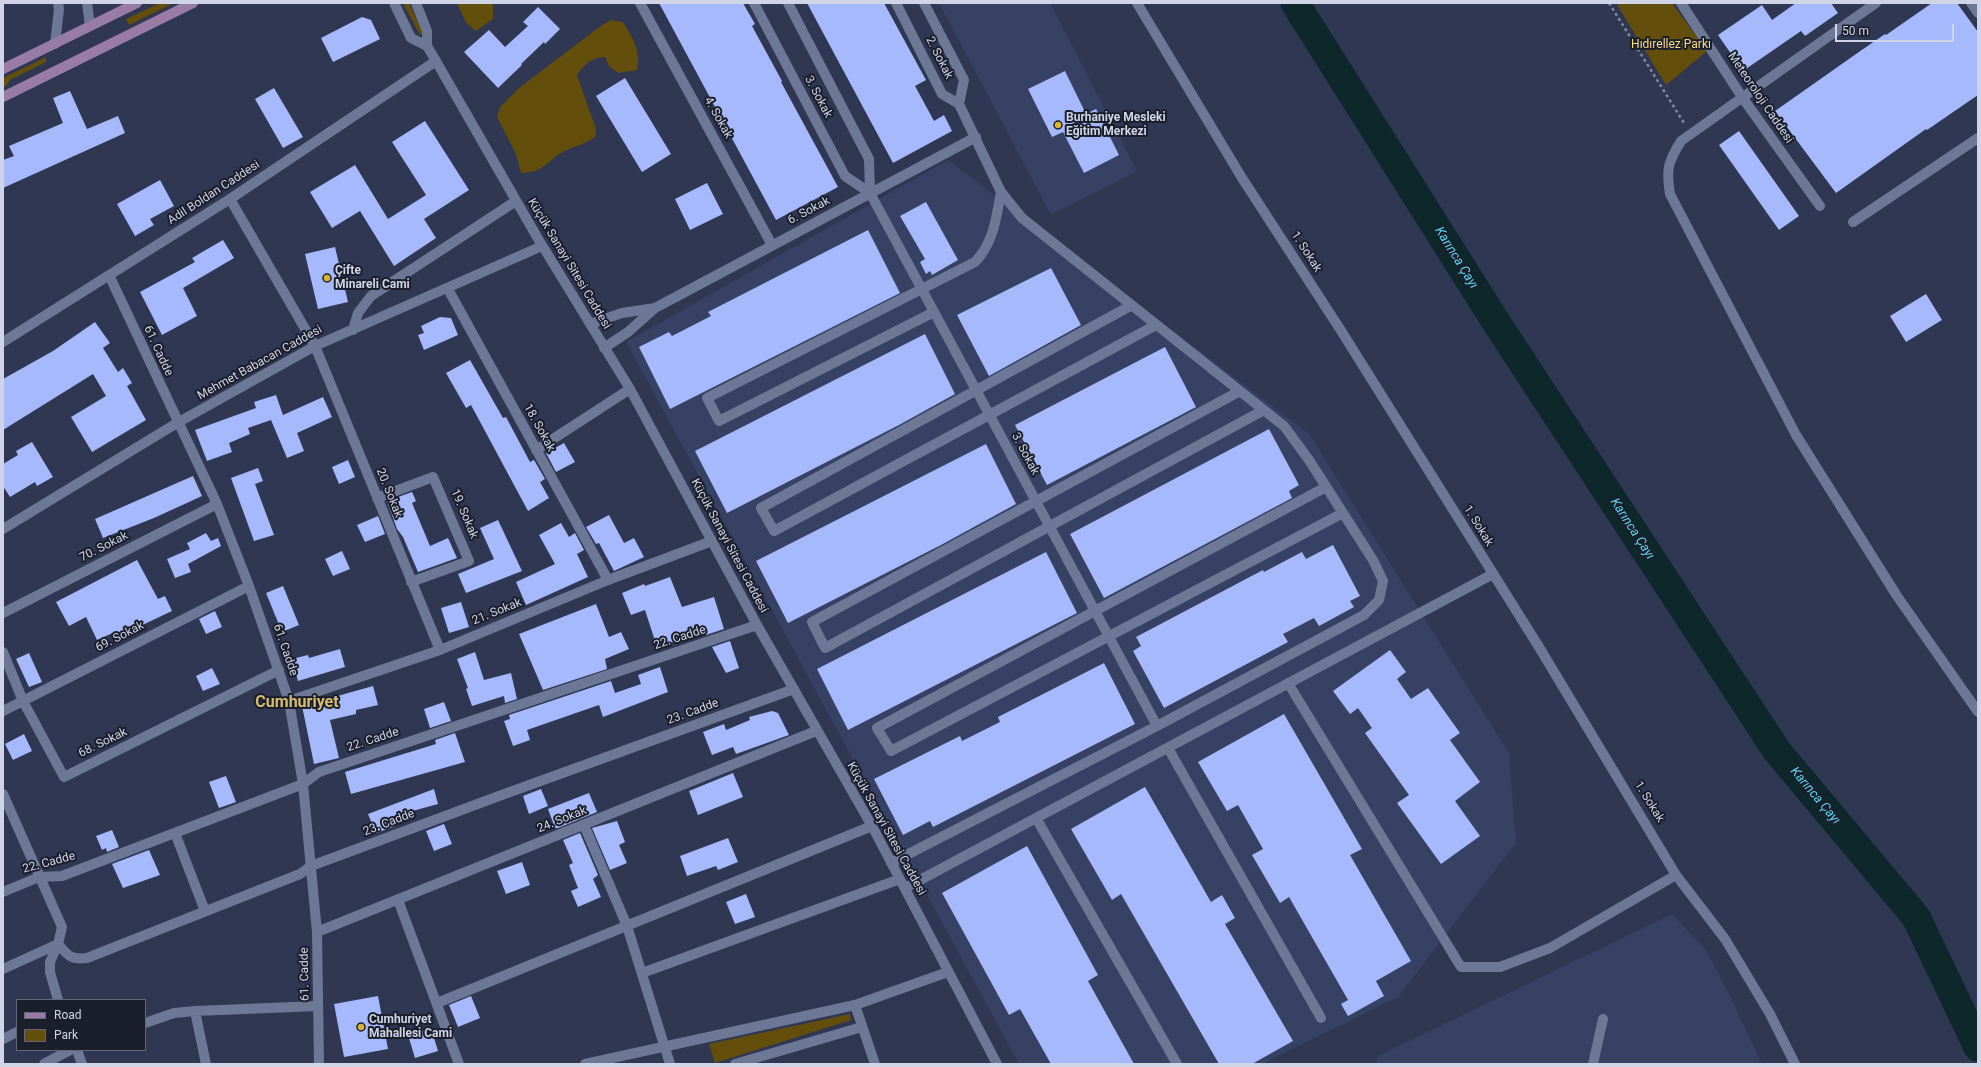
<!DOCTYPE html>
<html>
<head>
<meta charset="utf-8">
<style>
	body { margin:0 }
	#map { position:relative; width:1981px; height:1067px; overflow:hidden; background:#2f3753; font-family:Roboto,sans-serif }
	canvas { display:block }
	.frame { position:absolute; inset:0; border:4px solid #cfd5e7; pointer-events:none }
	.legend { position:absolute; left:16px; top:999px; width:130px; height:52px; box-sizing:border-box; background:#1b1f2c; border:1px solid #636877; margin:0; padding:5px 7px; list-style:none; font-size:12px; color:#cfd5e7 }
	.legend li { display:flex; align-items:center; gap:8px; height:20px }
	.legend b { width:20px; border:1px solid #636877 }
	.scale { position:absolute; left:1835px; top:24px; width:119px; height:18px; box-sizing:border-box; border:2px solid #cfd5e7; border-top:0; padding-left:5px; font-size:12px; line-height:14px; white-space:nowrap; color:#cfd5e7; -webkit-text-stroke:3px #1b1f2c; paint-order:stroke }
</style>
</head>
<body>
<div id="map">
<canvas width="1981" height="1067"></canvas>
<div class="frame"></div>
<ul class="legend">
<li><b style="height:5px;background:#997ca6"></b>Road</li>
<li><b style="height:11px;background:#634f0b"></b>Park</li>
</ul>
<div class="scale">50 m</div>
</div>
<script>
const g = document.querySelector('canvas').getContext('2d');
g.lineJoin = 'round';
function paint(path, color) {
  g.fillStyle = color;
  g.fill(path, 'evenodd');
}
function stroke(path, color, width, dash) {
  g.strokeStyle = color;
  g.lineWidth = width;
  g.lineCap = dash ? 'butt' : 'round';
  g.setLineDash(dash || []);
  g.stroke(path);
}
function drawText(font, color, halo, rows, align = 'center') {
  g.font = font + ' Roboto,sans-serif';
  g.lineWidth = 4;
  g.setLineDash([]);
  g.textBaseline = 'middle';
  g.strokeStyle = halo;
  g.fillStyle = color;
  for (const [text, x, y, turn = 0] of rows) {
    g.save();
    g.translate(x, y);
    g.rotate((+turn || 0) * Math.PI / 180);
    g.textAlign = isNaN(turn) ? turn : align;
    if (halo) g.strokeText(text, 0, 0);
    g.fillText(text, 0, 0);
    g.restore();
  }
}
const built = new Path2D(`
	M 939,3 L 1050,3 L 1137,171 L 1051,215 Z
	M 948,160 L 1309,434 L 1509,753 L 1516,843 L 1398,997 L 1262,1064 L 1019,1064 L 626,342 Z
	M 1672,914 L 1706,950 L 1729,994 L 1762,1064 L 1375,1064 L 1378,1056 Z`);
const green = new Path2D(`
	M 160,3 L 174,3 L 129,25 L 126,19 Z
	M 403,3 L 409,3 L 423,33 L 420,35 Z
	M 457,3 L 493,3 L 493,19 L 476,31 L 466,23 Z
	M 1616,3 L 1672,3 L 1707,51 L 1666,85 Z
	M 611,20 L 623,22 C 633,39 641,50 637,70 L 618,73 L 609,66 L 605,57 C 590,58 585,64 577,75 L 596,129 L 595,137 C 586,144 578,145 567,150 C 548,158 546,173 521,173 L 516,154 L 497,117 L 500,107 L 519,88 L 602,25 Z
	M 46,57 L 46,62 L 10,80 L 7,85 L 3,87 L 3,78 Z
	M 850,1014 L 851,1020 L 715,1063 L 709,1044 Z`);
const river = new Path2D(`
	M 1295,3 L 1496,322 L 1777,751 L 1916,917 L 1978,1047`);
const building = new Path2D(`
	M 659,3 L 743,3 L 755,24 L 752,26 L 782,81 L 781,82 L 838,187 L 776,220 Z
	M 807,3 L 884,3 L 926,80 L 915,86 L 934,121 L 944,115 L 952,131 L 893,163 Z
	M 1796,3 L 1831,3 L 1838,13 L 1805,36 L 1801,31 L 1743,71 L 1718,35 L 1762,5 L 1772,20 Z
	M 1932,3 L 1957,3 L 1978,32 L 1978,95 L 1927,130 L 1926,129 L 1836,193 L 1775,111 L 1856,54 L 1885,34 L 1886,35 Z
	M 538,7 L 560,29 L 545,44 L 544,42 L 521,64 L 522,65 L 498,88 L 464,52 L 489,30 L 505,47 L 528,26 L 523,22 Z
	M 362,17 L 371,20 L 380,39 L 333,62 L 321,38 Z
	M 1065,71 L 1086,114 L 1096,109 L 1119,155 L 1084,173 L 1063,132 L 1052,137 L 1028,89 Z
	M 625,78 L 671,154 L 642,172 L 596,96 Z
	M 274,88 L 303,137 L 283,148 L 255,99 Z
	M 70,91 L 87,129 L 118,116 L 125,133 L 3,188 L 3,160 L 14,156 L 9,146 L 63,123 L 53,98 Z
	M 425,121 L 469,190 L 424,219 L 436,238 L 394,266 L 360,211 L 332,228 L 310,192 L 355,165 L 388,219 L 426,195 L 392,142 Z
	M 1739,131 L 1799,216 L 1779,230 L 1719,145 Z
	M 160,180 L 174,206 L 150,219 L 154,225 L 135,236 L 117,204 Z
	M 707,183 L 723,214 L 690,230 L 675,199 Z
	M 926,202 L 958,260 L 932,275 L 930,271 L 926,274 L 920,262 L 925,259 L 900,216 Z
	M 868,230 L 900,293 L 670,409 L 639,347 L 669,332 L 672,336 L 711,316 L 708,312 Z
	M 223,240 L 234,258 L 183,288 L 197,316 L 162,335 L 140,292 L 195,262 L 192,258 Z
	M 335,247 L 348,302 L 318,309 L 305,254 Z
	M 1051,268 L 1081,325 L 989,376 L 957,315 Z
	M 1926,294 L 1942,320 L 1906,342 L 1890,316 Z
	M 440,317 L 451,318 L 458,335 L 424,350 L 418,335 L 424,333 L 421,326 Z
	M 95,322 L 110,343 L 103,348 L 118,372 L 123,368 L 132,383 L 127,386 L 146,420 L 92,452 L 71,417 L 106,396 L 93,374 L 3,430 L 3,379 L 53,351 Z
	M 925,334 L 955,394 L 899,425 L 727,513 L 695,451 Z
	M 1165,347 L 1196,407 L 1047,485 L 1015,425 Z
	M 470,360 L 503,418 L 506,417 L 530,462 L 534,460 L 545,479 L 540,482 L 549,498 L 528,511 L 471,405 L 466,408 L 446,373 Z
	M 276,395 L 283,415 L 323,397 L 332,417 L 297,433 L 304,451 L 287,458 L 271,420 L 248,428 L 250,434 L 229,443 L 232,452 L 207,461 L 195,430 L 256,408 L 254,402 Z
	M 1269,429 L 1299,485 L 1289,491 L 1292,498 L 1104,598 L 1070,534 Z
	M 32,442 L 53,477 L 37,486 L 35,482 L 10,497 L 3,486 L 3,464 L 18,455 L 16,451 Z
	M 564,443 L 575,462 L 556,472 L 546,453 Z
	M 986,444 L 1016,504 L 941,545 L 788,623 L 756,561 Z
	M 348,460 L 355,477 L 339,484 L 332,467 Z
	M 258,468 L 263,481 L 255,484 L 274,535 L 254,541 L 231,478 Z
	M 193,476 L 202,496 L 154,518 L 103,538 L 95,519 Z
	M 412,492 L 416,501 L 412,503 L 430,546 L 448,538 L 457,558 L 418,572 L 403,537 L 397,529 L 387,501 Z
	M 609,515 L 624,543 L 634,538 L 644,557 L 614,571 L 599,543 L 596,544 L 586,527 Z
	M 378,516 L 385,534 L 365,542 L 357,525 Z
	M 498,520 L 522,571 L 466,593 L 458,574 L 494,559 L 480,528 Z
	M 561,523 L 569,537 L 575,533 L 584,550 L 577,554 L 588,577 L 526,605 L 516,582 L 555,564 L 539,535 Z
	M 206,533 L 211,541 L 218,538 L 221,546 L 188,564 L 191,572 L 175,578 L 167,559 L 190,549 L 187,543 Z
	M 1333,545 L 1360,596 L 1350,601 L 1354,607 L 1319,626 L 1314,618 L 1283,634 L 1288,642 L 1164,708 L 1133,651 L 1141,646 L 1136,637 L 1263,570 L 1264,572 L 1302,552 L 1306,559 Z
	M 342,551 L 350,569 L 333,576 L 325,559 Z
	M 1046,552 L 1077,613 L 848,730 L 817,669 Z
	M 137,560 L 158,599 L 165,596 L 172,611 L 136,628 L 137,630 L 121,638 L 117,631 L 97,640 L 86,617 L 69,626 L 56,602 Z
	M 670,577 L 682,607 L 714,597 L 724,629 L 706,635 L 704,631 L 687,639 L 686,638 L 657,647 L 645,610 L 631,615 L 622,593 L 644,584 L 645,586 Z
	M 283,586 L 299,625 L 282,632 L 266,593 Z
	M 461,602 L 469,627 L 449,633 L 441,608 Z
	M 596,604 L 609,637 L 621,632 L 629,649 L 605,659 L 607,669 L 543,690 L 519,634 Z
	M 215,611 L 222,627 L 206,634 L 199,619 Z
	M 730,641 L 739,668 L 726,673 L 712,647 Z
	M 340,649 L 345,667 L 298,681 L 292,659 L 308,655 L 309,658 Z
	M 1390,650 L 1406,672 L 1397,679 L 1411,699 L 1428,688 L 1460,733 L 1450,740 L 1480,782 L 1455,801 L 1480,836 L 1441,864 L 1397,803 L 1409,795 L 1365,733 L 1372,728 L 1358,708 L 1350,714 L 1333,691 Z
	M 475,652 L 484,680 L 511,673 L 517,699 L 505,703 L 504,696 L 472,706 L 466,689 L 468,688 L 457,659 Z
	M 29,653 L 42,682 L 29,687 L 16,659 Z
	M 1104,663 L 1135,724 L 933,827 L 930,821 L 903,835 L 874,779 L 960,736 L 962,741 L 1000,722 L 998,717 Z
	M 660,667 L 668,692 L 603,717 L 599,705 L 527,730 L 530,740 L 513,746 L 504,721 L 510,719 L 509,715 L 611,681 L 615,693 L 641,684 L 638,675 Z
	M 212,668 L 220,684 L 203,691 L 196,676 Z
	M 373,686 L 378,705 L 356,710 L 356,714 L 330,720 L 339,758 L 314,764 L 302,706 Z
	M 444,702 L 451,721 L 430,728 L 424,709 Z
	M 772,711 L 778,713 L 789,735 L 736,754 L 733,747 L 712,755 L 703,732 L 724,724 L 726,730 L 750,720 L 749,717 Z
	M 1284,714 L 1362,849 L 1350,855 L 1411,961 L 1376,981 L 1384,996 L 1348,1016 L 1341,1004 L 1348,1000 L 1289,897 L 1280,903 L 1252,855 L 1263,849 L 1238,805 L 1227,811 L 1198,762 Z
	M 455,733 L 465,762 L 351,794 L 345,772 L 436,744 L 435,740 Z
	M 24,734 L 32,751 L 13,760 L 5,744 Z
	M 733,773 L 743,797 L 698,815 L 689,791 Z
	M 226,776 L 236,802 L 219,808 L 209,782 Z
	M 1145,787 L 1211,902 L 1222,895 L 1235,918 L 1225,924 L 1293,1041 L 1252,1064 L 1219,1064 L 1121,894 L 1112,900 L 1071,829 Z
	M 434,789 L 438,804 L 391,817 L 395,826 L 376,833 L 368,814 Z
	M 541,789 L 548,806 L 529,814 L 523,796 Z
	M 589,793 L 597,812 L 558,828 L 555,828 L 548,809 Z
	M 617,821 L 625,842 L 619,845 L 627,863 L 610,870 L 592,828 Z
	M 444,824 L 452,844 L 434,851 L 426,831 Z
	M 112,830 L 119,847 L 107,852 L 106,848 L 102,850 L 96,836 Z
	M 580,833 L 598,875 L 593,879 L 601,897 L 578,907 L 571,891 L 578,888 L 569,865 L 573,863 L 563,840 Z
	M 728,838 L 738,862 L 718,870 L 716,866 L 687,876 L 680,856 Z
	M 1027,846 L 1098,975 L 1088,981 L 1134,1064 L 1051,1064 L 1020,1009 L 1009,1015 L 942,893 Z
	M 149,850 L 160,875 L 123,888 L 112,864 Z
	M 522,862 L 530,885 L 506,894 L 497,871 Z
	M 746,894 L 755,917 L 735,924 L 726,902 Z
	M 378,996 L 388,1049 L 344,1057 L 334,1004 Z
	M 471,996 L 480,1018 L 458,1027 L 449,1005 Z
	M 431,1028 L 438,1051 L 415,1058 L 408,1035 Z`);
const path = new Path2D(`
	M 1609,3 L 1684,123`);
const minor = new Path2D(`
	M 87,3 L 90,26
	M 394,3 L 411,38 L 427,46 L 436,61 L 537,237 L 630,389 L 757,625 L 872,826 L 997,1064
	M 416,3 L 427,31 L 427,46
	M 640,3 L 772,245
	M 754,3 L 845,176 L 870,193 L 1157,726
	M 788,3 L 869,159 L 870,193
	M 896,3 L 942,94 L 959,104
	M 924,3 L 964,80 L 959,104
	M 1137,3 L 1242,178 L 1340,329 L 1539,647 L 1676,875 L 1725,939 L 1770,1014 L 1795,1064
	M 1681,3 L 1742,97 L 1820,206
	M 1876,3 L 1681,141 C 1668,162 1666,169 1670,194 L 1796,435 L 1897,596 L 1978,712
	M 1971,3 L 1978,13
	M 55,44 L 59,9 L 58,3
	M 230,199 L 315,346 L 440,650
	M 1853,222 L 1978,138
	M 109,275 L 217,504 L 249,586 L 289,701 L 303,784 L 317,932 L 319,1064
	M 448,289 L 608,580
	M 1132,305 L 761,508 L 774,531 L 1156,325
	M 655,308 L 976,137
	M 934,312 L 719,421 L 707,398 L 975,262 C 994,242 996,218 1001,192
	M 590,324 L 622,313 L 655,308 L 628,332 L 604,348
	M 353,330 L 358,313 L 371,296 L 516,201
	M 3,342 L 230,199 L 436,61
	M 1240,391 L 812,622 L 825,648 L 1264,410
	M 536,450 L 630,389
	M 1326,487 L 877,728 L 891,751 L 1343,513
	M 377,498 L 433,477 L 469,561 L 411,582
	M 3,529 L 177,423 L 315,346 L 542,246
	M 3,613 L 217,504
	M 3,652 L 23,701 L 64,777 L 279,670
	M 1288,683 L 1461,967 L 1500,967 L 1550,948 L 1676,875
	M 289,701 L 440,650 L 608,580 L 712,541
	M 3,711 L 249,586
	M 1168,748 L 1321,1018
	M 3,794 L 62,927 L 58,944 L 50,962 L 50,972 L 58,1000
	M 1036,818 L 1177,1064
	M 584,825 L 627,926 L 670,1064
	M 175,833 L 205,911
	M 891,863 L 1157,726 L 1364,615 L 1379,600 L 1383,581 L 1373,560 L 1309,460 L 1284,426 L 1022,218 L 1001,192 L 959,104
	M 905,888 L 1493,574
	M 3,892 L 39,877 L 62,876 L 303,784 L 319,772 L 757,625
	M 398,900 L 459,1064
	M 317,932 L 816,731
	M 3,969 L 58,944 C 68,956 71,960 87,958 L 300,874 L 311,866 L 499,796 L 794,689
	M 642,973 L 900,879
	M 437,1003 L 872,826
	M 855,1005 L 875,1064
	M 195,1011 L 318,1006
	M 145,1023 L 174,1013 L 195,1011 L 206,1064
	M 3,1039 L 17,1032
	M 77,1050 L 82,1064
	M 44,1064 L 70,1050
	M 585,1064 L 855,1005 L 948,972
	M 735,1064 L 862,1027
	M 1593,1064 L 1603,1019`);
const major = new Path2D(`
	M 3,69 L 137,3
	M 3,97 L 193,3`);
const markers = [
	[1058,125,4,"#dab333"],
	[327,278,4,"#dab333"],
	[361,1027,4,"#dab333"]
];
const parkNames = [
	["Hıdırellez Parkı",1671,45]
];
const streetNames = [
	["2. Sokak",939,58,63],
	["3. Sokak",818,97,62],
	["Meteoroloji Caddesi",1760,98,56],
	["4. Sokak",718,118,61],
	["Adil Boldan Caddesi",214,193,-33],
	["6. Sokak",809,211,-28],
	["1. Sokak",1306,252,57],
	["Küçük Sanayi Sitesi Caddesi",569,264,59],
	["61. Cadde",158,351,65],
	["Mehmet Babacan Caddesi",260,363,-29],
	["18. Sokak",539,428,61],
	["3. Sokak",1025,454,62],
	["20. Sokak",389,493,68],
	["19. Sokak",464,514,67],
	["1. Sokak",1478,526,58],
	["Küçük Sanayi Sitesi Caddesi",729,546,62],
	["70. Sokak",104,547,-27],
	["21. Sokak",497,612,-22],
	["69. Sokak",120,637,-27],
	["22. Cadde",680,638,-18],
	["61. Cadde",285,650,71],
	["23. Cadde",693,712,-20],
	["22. Cadde",373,740,-18],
	["68. Sokak",103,743,-26],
	["1. Sokak",1649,802,58],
	["24. Sokak",562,820,-22],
	["23. Cadde",389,823,-21],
	["Küçük Sanayi Sitesi Caddesi",886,829,61],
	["22. Cadde",49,863,-15],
	["61. Cadde",305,974,-91]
];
const poiNames = [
	["Burhaniye Mesleki",1066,118],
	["Eğitim Merkezi",1066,132],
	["Çifte",335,271],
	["Minareli Cami",335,285],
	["Cumhuriyet",369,1020],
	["Mahallesi Cami",369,1034]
];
const waterNames = [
	["Karınca Çayı",1456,258,58],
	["Karınca Çayı",1632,529,57],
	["Karınca Çayı",1815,796,50]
];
const districtNames = [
	["Cumhuriyet",297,703]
];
paint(built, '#374163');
paint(green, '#634f0b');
stroke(river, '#0d272b', 29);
paint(building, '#a5b9fc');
stroke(path, '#81889e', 2.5, [3, 3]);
stroke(minor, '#6d7796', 10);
stroke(major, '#997ca6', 10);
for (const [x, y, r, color] of markers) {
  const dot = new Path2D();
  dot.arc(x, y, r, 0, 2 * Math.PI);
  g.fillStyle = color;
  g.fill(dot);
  stroke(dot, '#1b1f2c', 1.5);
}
drawText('12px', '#fadb80', '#1b1f2c', parkNames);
drawText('12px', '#cfd5e7', '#1b1f2c', streetNames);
drawText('bold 12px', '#cfd5e7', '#1b1f2c', poiNames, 'left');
drawText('italic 13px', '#57d7ed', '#1b1f2c', waterNames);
drawText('bold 16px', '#d6bc70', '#1b1f2c', districtNames);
</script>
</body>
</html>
